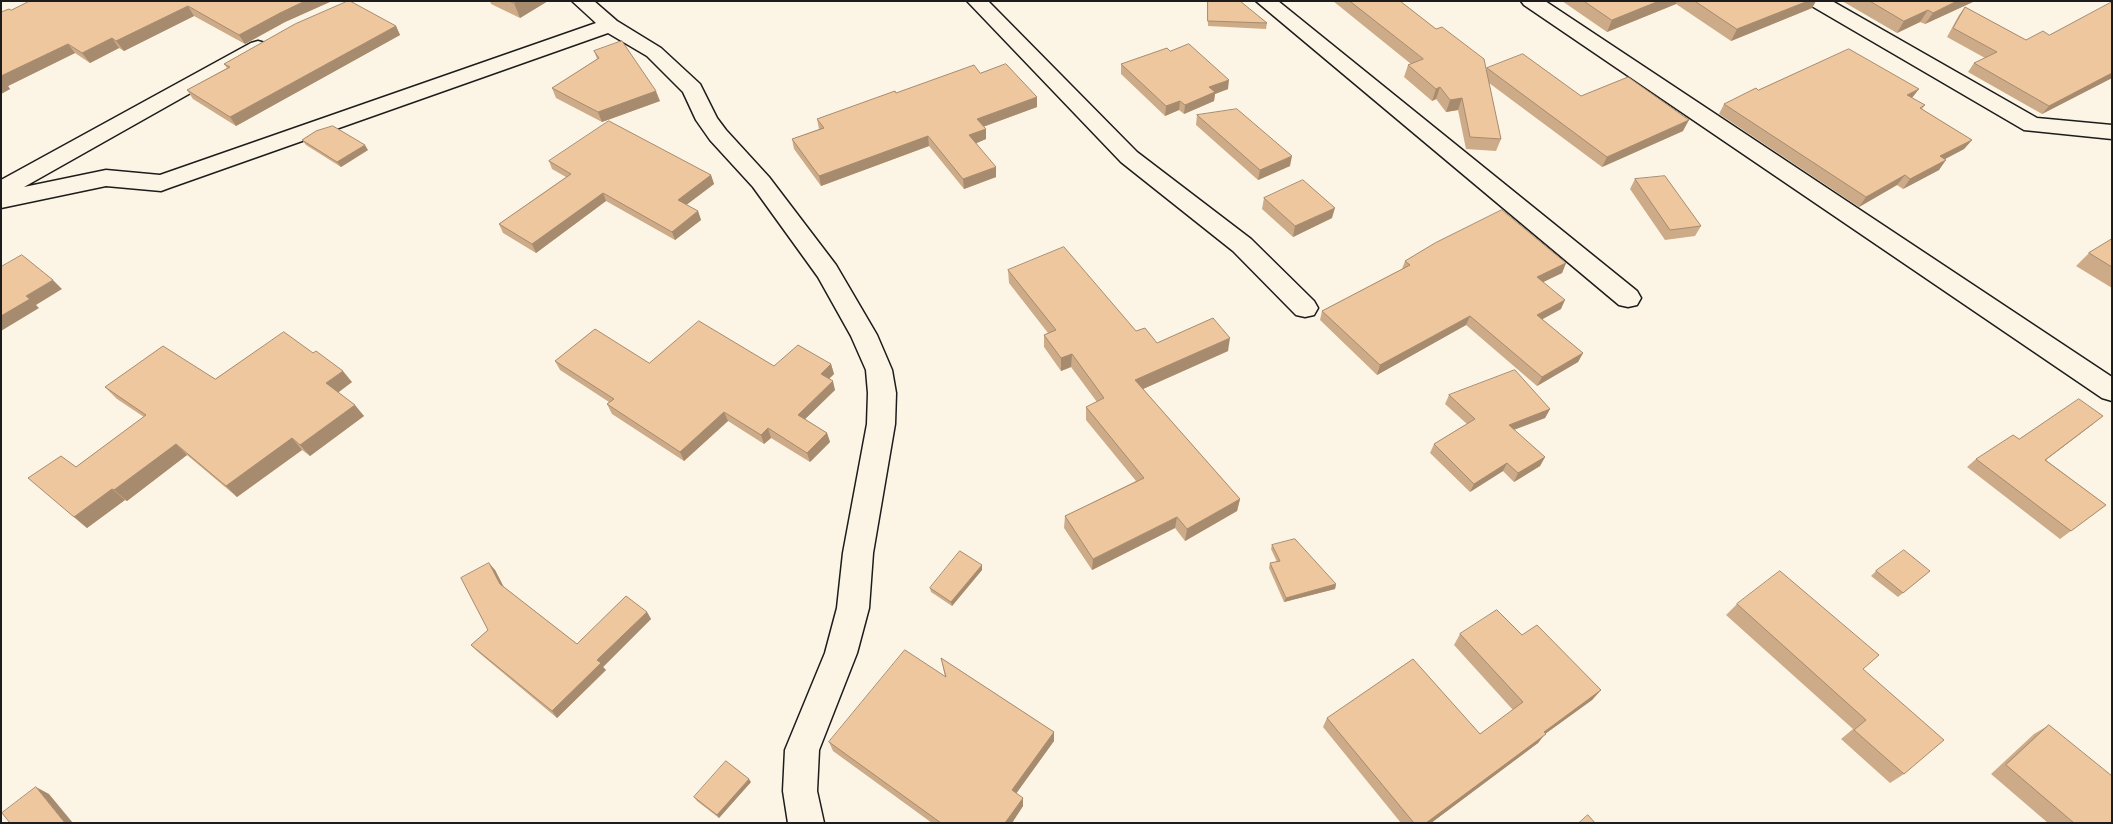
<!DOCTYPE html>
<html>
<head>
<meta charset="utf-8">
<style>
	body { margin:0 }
	#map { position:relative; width:2113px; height:824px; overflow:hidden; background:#fcf5e5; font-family:Kalam,sans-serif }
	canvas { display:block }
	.frame { position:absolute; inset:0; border:2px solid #1c1c1c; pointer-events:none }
</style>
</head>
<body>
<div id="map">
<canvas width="2113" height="824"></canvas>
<div class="frame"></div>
</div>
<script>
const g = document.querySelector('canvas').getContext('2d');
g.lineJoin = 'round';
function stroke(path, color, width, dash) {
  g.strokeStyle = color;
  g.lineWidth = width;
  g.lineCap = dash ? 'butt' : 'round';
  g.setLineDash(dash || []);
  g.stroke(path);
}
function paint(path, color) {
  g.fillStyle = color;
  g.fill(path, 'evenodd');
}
const street = new Path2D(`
	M 572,1 L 594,1 L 617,21 L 661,48 L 700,84 L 717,118 L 726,130 L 769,177 L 836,265 L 877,335 L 892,370 L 896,393 L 895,424 L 873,553 L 869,608 L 857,653 L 819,750 L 817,791 L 824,823 L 788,823 L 783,791 L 785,750 L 825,653 L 837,608 L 843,553 L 867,424 L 868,393 L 866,370 L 851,336 L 818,277 L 753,187 L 710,140 L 696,120 L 683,92 L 647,56 L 608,33 L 169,188 L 161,191 L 106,186 L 1,208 L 1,180 L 251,43 L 258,41 L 265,43 L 268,47 L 265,51 L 24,187 L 106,170 L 160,175 L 596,23 Z
	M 967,1 L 988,1 L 1137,152 L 1251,239 L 1314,301 L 1318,308 L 1314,315 L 1305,317 L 1296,315 L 1233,251 L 1121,162 Z
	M 1256,1 L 1278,1 L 1637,291 L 1641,298 L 1637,305 L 1628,307 L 1619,305 Z
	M 1521,1 L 1545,1 L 2112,377 L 2112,401 L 2102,398 L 1524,5 Z
	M 1807,1 L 1832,1 L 2037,118 L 2112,125 L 2112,139 L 2024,130 L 1810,5 Z`);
const wall = new Path2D(`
	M 332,1 L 285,22 L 245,44 L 194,16 L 124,51 L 119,48 L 90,63 L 75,53 L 8,86 L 10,89 L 1,94 L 11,10 Z
	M 490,1 L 548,1 L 520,18 L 491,4 Z
	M 1207,1 L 1240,1 L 1267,23 L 1266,29 L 1208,26 Z
	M 1333,1 L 1400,1 L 1486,69 L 1487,68 L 1581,96 L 1683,131 L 1602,167 L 1489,83 L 1501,139 L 1496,151 L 1466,149 L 1458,110 L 1446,112 L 1436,99 L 1432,101 L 1404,77 L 1408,65 L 1411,64 Z
	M 1562,1 L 1816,1 L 1812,8 L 1731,41 L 1676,4 L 1607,32 Z
	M 1842,1 L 1975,1 L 1925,24 L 1920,22 L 1897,33 Z
	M 1965,7 L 2026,40 L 2049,35 L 2112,78 L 2042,114 L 1968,72 L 1974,63 L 1985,58 L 1947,37 L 1959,15 Z
	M 396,26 L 400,35 L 236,126 L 193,99 L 187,90 L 227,68 L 224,64 Z
	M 594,51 L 660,101 L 602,122 L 556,98 L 552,88 L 597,59 Z
	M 1170,51 L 1228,89 L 1215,94 L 1214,101 L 1184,114 L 1179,110 L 1165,116 L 1121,74 L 1121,64 Z
	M 980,73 L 1037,107 L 983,127 L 986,129 L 986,139 L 976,143 L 996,177 L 964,189 L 929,146 L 821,186 L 794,149 L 792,139 L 819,129 L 817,119 L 896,93 Z
	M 1758,90 L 1912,98 L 1925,105 L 1922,109 L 1972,140 L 1964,149 L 1945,159 L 1939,170 L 1903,189 L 1897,185 L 1859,207 L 1719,114 L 1724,104 Z
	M 1197,115 L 1290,166 L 1258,180 L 1196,125 Z
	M 302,140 L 368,150 L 341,167 L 306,145 Z
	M 549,161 L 711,175 L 714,184 L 686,205 L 698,211 L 701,220 L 675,240 L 606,201 L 536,253 L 503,233 L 499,224 L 566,177 L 552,169 Z
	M 1635,179 L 1701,226 L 1695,236 L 1665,240 L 1630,189 Z
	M 1264,198 L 1332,218 L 1293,237 L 1262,209 Z
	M 2112,239 L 2112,288 L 2076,266 L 2089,253 Z
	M 1405,261 L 1566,263 L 1562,273 L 1543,282 L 1561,309 L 1542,319 L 1583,353 L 1578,362 L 1537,386 L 1466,325 L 1377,375 L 1320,320 L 1322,311 L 1402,269 Z
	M 1008,270 L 1136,331 L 1157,343 L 1228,351 L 1143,389 L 1240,499 L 1237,511 L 1185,541 L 1175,528 L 1092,570 L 1064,528 L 1065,516 L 1136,481 L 1086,420 L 1086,407 L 1097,402 L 1071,367 L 1061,371 L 1044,347 L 1044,335 L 1048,333 L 1009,283 Z
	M 555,361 L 774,366 L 831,364 L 834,374 L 829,378 L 835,390 L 805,419 L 827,433 L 830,442 L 810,462 L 771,438 L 764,444 L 728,421 L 684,461 L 612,414 L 607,404 L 609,402 L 560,370 Z
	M 215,379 L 352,382 L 338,392 L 364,416 L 310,456 L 302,450 L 237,497 L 187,455 L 127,501 L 125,500 L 87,528 L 74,517 L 76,467 L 144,417 L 117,399 L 105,387 Z
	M 1449,395 L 1550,409 L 1545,418 L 1514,430 L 1545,457 L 1540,466 L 1514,482 L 1503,471 L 1470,492 L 1430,453 L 1434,444 L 1467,424 L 1445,404 Z
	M 2093,424 L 2046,460 L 2106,505 L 2060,539 L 1967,467 L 1976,459 L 2019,439 Z
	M 1272,545 L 1336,584 L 1335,589 L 1284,602 L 1269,568 L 1270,563 L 1277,562 L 1271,549 Z
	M 495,570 L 504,587 L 577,644 L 647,612 L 651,619 L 603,667 L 606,670 L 557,718 L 478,652 L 471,645 L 488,630 Z
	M 982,570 L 952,606 L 931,592 L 930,588 Z
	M 1876,571 L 1930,571 L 1898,597 L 1871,576 Z
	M 1737,604 L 1863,669 L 1904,774 L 1890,783 L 1841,739 L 1853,729 L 1726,615 Z
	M 1460,634 L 1601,690 L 1592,700 L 1545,734 L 1538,743 L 1431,823 L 1401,823 L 1323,727 L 1327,718 L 1480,734 L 1513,710 L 1454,645 Z
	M 941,658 L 1054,732 L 1054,741 L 1016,793 L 1023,806 L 1012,823 L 932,823 L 833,751 L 829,742 L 945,677 Z
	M 2049,725 L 2112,823 L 2048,823 L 1991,774 L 2034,734 Z
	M 751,782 L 719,818 L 697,801 L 694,797 Z`);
const shadedWall = new Path2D(`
	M 305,1 L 332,1 L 285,22 L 245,44 L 239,35 L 280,13 Z
	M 518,1 L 548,1 L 520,18 L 514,3 Z
	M 1659,1 L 1677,1 L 1676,4 L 1607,32 L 1612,20 Z
	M 1808,1 L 1816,1 L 1812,8 L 1731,41 L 1737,29 Z
	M 1957,1 L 1975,1 L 1925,24 L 1933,13 Z
	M 188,6 L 194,16 L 124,51 L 116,41 Z
	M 1928,10 L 1920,22 L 1897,33 L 1904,21 Z
	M 396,26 L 400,35 L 236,126 L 230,117 Z
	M 112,38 L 119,48 L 90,63 L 82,53 Z
	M 68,44 L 75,53 L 8,86 L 10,89 L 1,94 L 1,76 Z
	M 2112,73 L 2112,78 L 2042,114 L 2049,106 Z
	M 1229,80 L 1228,89 L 1215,94 L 1214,101 L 1184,114 L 1185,105 L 1209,87 Z
	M 1440,87 L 1436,99 L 1432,101 L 1436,89 Z
	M 1919,89 L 1912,98 L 1907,95 Z
	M 656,91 L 660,101 L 602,122 L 598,112 Z
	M 1037,97 L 1037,107 L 977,129 L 977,119 Z
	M 1462,98 L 1458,110 L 1446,112 L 1450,100 Z
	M 1180,101 L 1179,110 L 1165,116 L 1166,106 Z
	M 1689,120 L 1683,131 L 1602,167 L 1607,157 Z
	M 986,129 L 986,139 L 970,146 L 969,135 Z
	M 928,136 L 929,146 L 821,186 L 819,176 Z
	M 1972,140 L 1964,149 L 1932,166 L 1940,156 Z
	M 365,145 L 368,150 L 341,167 L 337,162 Z
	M 1292,156 L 1290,166 L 1258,180 L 1260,170 Z
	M 1946,160 L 1939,170 L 1903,189 L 1910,179 Z
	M 996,167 L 996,177 L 964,189 L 963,179 Z
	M 711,175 L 714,184 L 681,209 L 678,200 Z
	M 1905,175 L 1897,185 L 1859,207 L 1866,197 Z
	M 603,193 L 606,201 L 536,253 L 532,244 Z
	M 1335,208 L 1332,218 L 1293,237 L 1295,226 Z
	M 698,211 L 701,220 L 675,240 L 672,232 Z
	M 1566,263 L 1562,273 L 1533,287 L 1537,277 Z
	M 53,280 L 62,289 L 36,305 L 39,308 L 1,331 L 1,316 L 26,296 Z
	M 1565,300 L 1561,309 L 1532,325 L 1537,315 Z
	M 1470,316 L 1466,325 L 1377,375 L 1380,365 Z
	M 1230,338 L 1228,351 L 1134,393 L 1135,380 Z
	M 1583,353 L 1578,362 L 1537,386 L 1542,377 Z
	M 1072,354 L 1071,367 L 1061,371 L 1061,358 Z
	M 831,364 L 834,374 L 824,384 L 821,374 Z
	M 343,371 L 352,382 L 335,395 L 326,383 Z
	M 833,381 L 835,390 L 800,424 L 798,415 Z
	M 355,405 L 364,416 L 310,456 L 300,445 Z
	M 1550,409 L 1545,418 L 1505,433 L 1509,425 Z
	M 724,412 L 728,421 L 684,461 L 680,452 Z
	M 2103,416 L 2093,424 L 2035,468 L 2045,460 Z
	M 768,428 L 771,438 L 764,444 L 761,435 Z
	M 827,433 L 830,442 L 810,462 L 807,453 Z
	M 292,438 L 302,450 L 237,497 L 226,486 Z
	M 176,444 L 187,455 L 127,501 L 114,490 Z
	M 1545,457 L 1540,466 L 1514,482 L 1518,473 Z
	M 1507,463 L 1503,471 L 1470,492 L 1474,484 Z
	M 112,489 L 125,500 L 87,528 L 74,517 Z
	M 1240,499 L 1237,511 L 1185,541 L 1187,529 Z
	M 1177,517 L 1175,528 L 1092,570 L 1093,559 Z
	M 489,563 L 495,570 L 506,592 L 500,584 Z
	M 982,565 L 982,570 L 952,606 L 951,602 Z
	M 1336,584 L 1335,589 L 1284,602 L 1286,598 Z
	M 647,612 L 651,619 L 603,667 L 606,670 L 557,718 L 552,711 L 597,660 Z
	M 1601,690 L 1592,700 L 1545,734 L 1538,743 L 1431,823 L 1426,823 L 1544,732 Z
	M 1054,732 L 1054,741 L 1013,798 L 1012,790 Z
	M 749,779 L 751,782 L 719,818 L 717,815 Z
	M 36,787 L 49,794 L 73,823 L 65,823 Z
	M 1023,798 L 1023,806 L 1012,823 L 1005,823 Z`);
const building = new Path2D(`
	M 30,1 L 305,1 L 280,13 L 239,35 L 188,6 L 116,41 L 112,38 L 82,53 L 68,44 L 1,76 L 1,12 L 9,9 L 11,10 Z
	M 348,1 L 350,1 L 396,26 L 230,117 L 187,90 L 230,67 L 224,64 L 295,24 Z
	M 510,1 L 518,1 L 514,3 Z
	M 1208,1 L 1240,1 L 1267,23 L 1208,21 Z
	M 1350,1 L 1400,1 L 1436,29 L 1442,27 L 1484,59 L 1501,139 L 1470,137 L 1462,98 L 1450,100 L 1440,87 L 1436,89 L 1408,65 L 1423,59 Z
	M 1584,1 L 1659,1 L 1612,20 Z
	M 1695,1 L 1808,1 L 1737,29 Z
	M 1870,1 L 1957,1 L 1933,13 L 1928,10 L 1904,21 Z
	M 2112,2 L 2112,73 L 2049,106 L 1974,63 L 1997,52 L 1953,28 L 1965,7 L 2026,40 L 2043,31 L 2049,35 Z
	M 622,41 L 656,91 L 598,112 L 552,88 L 599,58 L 594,51 Z
	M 1189,44 L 1229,80 L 1209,87 L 1215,92 L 1185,105 L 1180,101 L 1166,106 L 1121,64 L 1167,48 L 1170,51 Z
	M 1849,49 L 1919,89 L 1907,95 L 1925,105 L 1920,108 L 1972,140 L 1940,156 L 1946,160 L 1910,179 L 1905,175 L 1866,197 L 1724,104 L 1756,88 L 1758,90 Z
	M 1523,54 L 1581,96 L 1628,77 L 1689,120 L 1607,157 L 1487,68 Z
	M 1006,64 L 1037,97 L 977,119 L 986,129 L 969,135 L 996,167 L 963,179 L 928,136 L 819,176 L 792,139 L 824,128 L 817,119 L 895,91 L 896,93 L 974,65 L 980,73 Z
	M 1237,109 L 1292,156 L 1260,170 L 1197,115 Z
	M 609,121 L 711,175 L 678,200 L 698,211 L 672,232 L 603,193 L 532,244 L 499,224 L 571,174 L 549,161 Z
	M 333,126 L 365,145 L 337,162 L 302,140 L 316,131 Z
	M 1665,176 L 1701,226 L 1670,230 L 1635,179 Z
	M 1303,180 L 1335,208 L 1295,226 L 1264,198 Z
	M 1502,210 L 1566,263 L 1537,277 L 1565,300 L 1537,315 L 1583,353 L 1542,377 L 1470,316 L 1380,365 L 1322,311 L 1410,265 L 1405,261 L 1435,243 Z
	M 2112,239 L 2112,267 L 2089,253 Z
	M 1064,247 L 1136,331 L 1145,328 L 1157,343 L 1213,318 L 1230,338 L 1135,380 L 1240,499 L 1187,529 L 1177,517 L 1093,559 L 1065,516 L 1144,478 L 1086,407 L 1104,398 L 1072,354 L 1061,358 L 1044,335 L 1056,330 L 1008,270 Z
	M 22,255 L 53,280 L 26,296 L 30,299 L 1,316 L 1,267 Z
	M 699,321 L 774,366 L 798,345 L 831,364 L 821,374 L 833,381 L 798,415 L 827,433 L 807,453 L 768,428 L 761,435 L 724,412 L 680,452 L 607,404 L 614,399 L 555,361 L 595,329 L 649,363 Z
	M 284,332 L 313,353 L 316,351 L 343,371 L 326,383 L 355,405 L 300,445 L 292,438 L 226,486 L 176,444 L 114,490 L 112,489 L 74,517 L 28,478 L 61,456 L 76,467 L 146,415 L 105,387 L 163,346 L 215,379 Z
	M 1515,370 L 1550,409 L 1509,425 L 1545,457 L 1518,473 L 1507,463 L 1474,484 L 1434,444 L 1475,419 L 1449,395 Z
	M 2079,399 L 2103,416 L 2045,460 L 2106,505 L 2071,531 L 1976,459 L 2013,435 L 2019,439 Z
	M 1295,539 L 1336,584 L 1286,598 L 1270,563 L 1280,561 L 1272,545 Z
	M 1904,550 L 1930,571 L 1903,593 L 1876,571 Z
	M 960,551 L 982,565 L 951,602 L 930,588 Z
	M 489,563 L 500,584 L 577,644 L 626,596 L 647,612 L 597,660 L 601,663 L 552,711 L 471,645 L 488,630 L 461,578 Z
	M 1780,571 L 1879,655 L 1863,669 L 1944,740 L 1904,774 L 1854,730 L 1866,720 L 1737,604 Z
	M 1497,610 L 1522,635 L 1537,625 L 1601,690 L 1544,732 L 1546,734 L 1426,823 L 1414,823 L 1327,718 L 1413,659 L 1480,734 L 1523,702 L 1460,634 Z
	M 905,650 L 946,677 L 941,658 L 1054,732 L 1012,790 L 1023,798 L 1005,823 L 941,823 L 829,742 Z
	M 2049,725 L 2112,776 L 2112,823 L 2074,823 L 2006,765 Z
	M 726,761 L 749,779 L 717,815 L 694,797 Z
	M 36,787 L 65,823 L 10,823 L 2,813 Z
	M 1588,815 L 1595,823 L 1579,823 Z`);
stroke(street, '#1c1c1c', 3);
paint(street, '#fcf5e5');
paint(wall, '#cdab88');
paint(shadedWall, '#a78b6f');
paint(building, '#eec79e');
stroke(building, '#a78b6f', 1);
</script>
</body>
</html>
